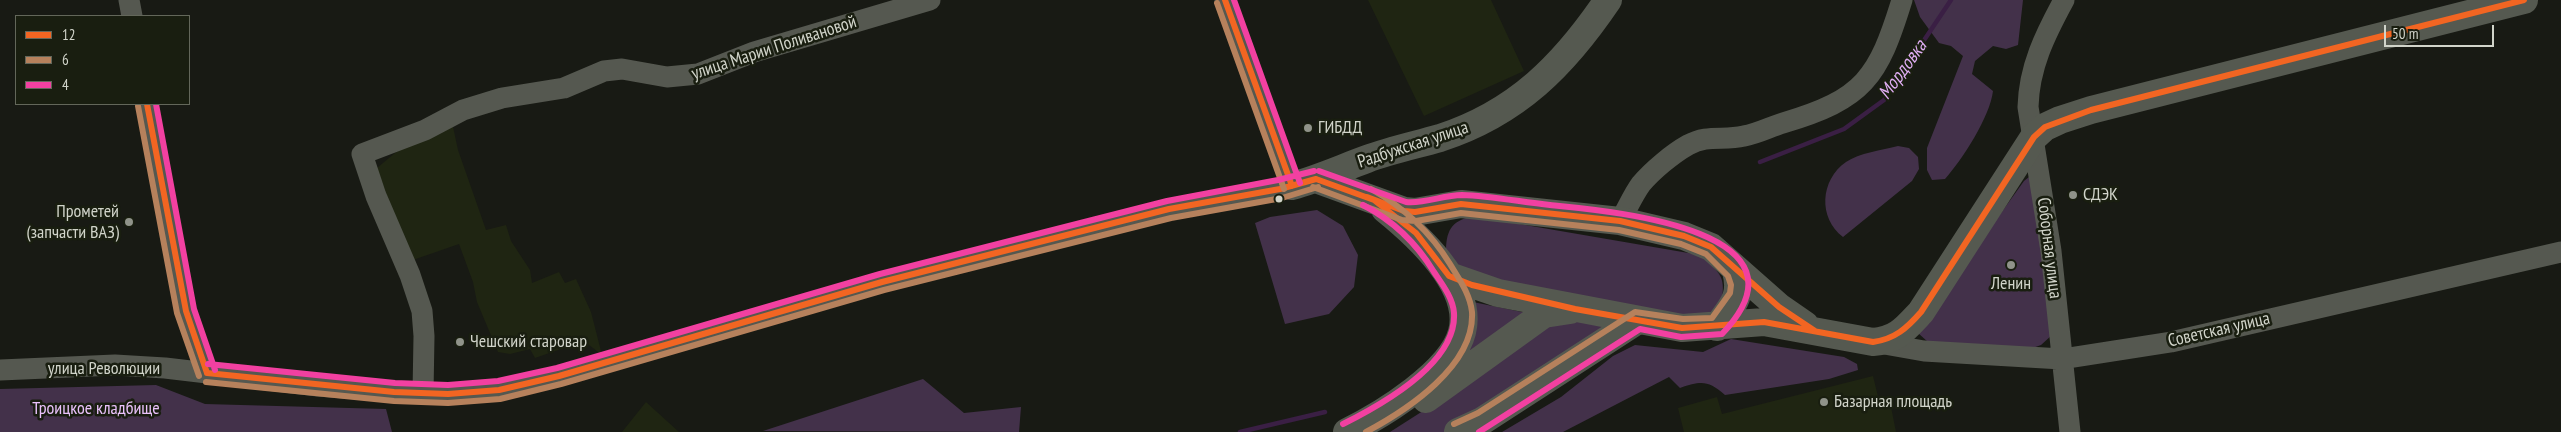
<!DOCTYPE html>
<html>
<head>
<meta charset="utf-8">
<style>
	body { margin:0 }
	#map { position:relative; width:2561px; height:432px; overflow:hidden; background:#181a14; font-family:"PT Sans Narrow",sans-serif }
	canvas { display:block }
	.legend { position:absolute; left:15px; top:15px; width:175px; height:90px; box-sizing:border-box; background:#191e10; border:1px solid #63675a; margin:0; padding:6px 9px; list-style:none; font-size:15px; color:#d1d4ca }
	.legend li { display:flex; align-items:center; gap:10px; height:25px }
	.legend b { width:25px; border:1px solid #63675a }
	.scale { position:absolute; left:2384px; top:25px; width:110px; height:22px; box-sizing:border-box; border:2px solid #d1d4ca; border-top:0; padding-left:6px; font-size:15px; line-height:18px; white-space:nowrap; color:#d1d4ca; -webkit-text-stroke:4px #191e10; paint-order:stroke }
</style>
</head>
<body>
<div id="map">
<canvas width="2561" height="432"></canvas>
<ul class="legend">
<li><b style="height:6px;background:#f26522"></b>12</li>
<li><b style="height:6px;background:#b6815c"></b>6</li>
<li><b style="height:6px;background:#f240a1"></b>4</li>
</ul>
<div class="scale">50 m</div>
</div>
<script>
const g = document.querySelector('canvas').getContext('2d');
g.lineJoin = 'round';
function paint(path, color) {
  g.fillStyle = color;
  g.fill(path, 'evenodd');
}
function stroke(path, color, width, dash) {
  g.strokeStyle = color;
  g.lineWidth = width;
  g.lineCap = dash ? 'butt' : 'round';
  g.setLineDash(dash || []);
  g.stroke(path);
}
function drawText(font, color, halo, rows, align = 'center') {
  g.font = font + ' "PT Sans Narrow",sans-serif';
  g.lineWidth = 5;
  g.setLineDash([]);
  g.textBaseline = 'middle';
  g.strokeStyle = halo;
  g.fillStyle = color;
  for (const [text, x, y, turn = 0] of rows) {
    g.save();
    g.translate(x, y);
    g.rotate((+turn || 0) * Math.PI / 180);
    g.textAlign = isNaN(turn) ? turn : align;
    if (halo) g.strokeText(text, 0, 0);
    g.fillText(text, 0, 0);
    g.restore();
  }
}
const built = new Path2D(`
	M 1368,0 L 1491,0 L 1524,71 L 1424,116 Z
	M 452,122 L 458,150 L 486,230 L 506,225 L 511,241 L 530,270 L 532,283 L 559,272 L 565,283 L 576,279 L 591,312 L 602,355 L 584,341 L 535,358 L 530,349 L 510,354 L 498,352 L 477,302 L 473,282 L 459,244 L 410,261 L 377,168 L 401,148 Z
	M 1873,376 L 1881,409 L 1891,407 L 1896,432 L 1684,432 L 1678,408 L 1717,397 L 1722,414 Z
	M 646,402 L 679,432 L 622,432 Z`);
const green = new Path2D(`
	M 1914,0 L 2023,0 L 2018,45 L 2006,49 L 1993,46 L 1975,61 L 1972,74 L 1993,91 C 1990,117 1962,160 1945,179 L 1932,180 L 1927,170 L 1927,148 L 1963,56 L 1951,46 L 1939,43 L 1920,17 Z
	M 1898,146 L 1909,148 L 1918,157 L 1919,169 L 1912,181 L 1843,237 C 1818,218 1820,180 1846,162 C 1859,153 1882,150 1898,146 Z
	M 2029,177 L 2034,179 L 2052,335 L 2041,345 L 2030,349 L 1928,342 L 1918,333 L 1922,323 L 2024,181 Z
	M 1317,210 L 1343,226 L 1358,255 L 1354,287 L 1329,314 L 1285,324 L 1255,223 L 1270,217 Z
	M 1473,216 L 1700,255 C 1722,275 1726,276 1721,306 L 1701,320 L 1466,277 L 1446,253 C 1446,232 1450,221 1473,216 Z
	M 1468,301 L 1527,313 L 1455,370 Z
	M 1564,319 L 1608,326 L 1445,432 L 1390,432 L 1426,409 L 1534,329 Z
	M 1731,339 L 1844,357 L 1857,364 L 1858,370 L 1829,379 L 1725,395 C 1708,380 1701,381 1680,388 L 1669,377 L 1563,432 L 1502,432 L 1561,397 L 1613,356 L 1635,345 L 1703,352 Z
	M 923,379 L 964,413 L 1021,407 L 1019,432 L 763,431 Z
	M 156,385 L 205,404 L 386,409 L 392,432 L 0,432 L 0,389 Z`);
const stream = new Path2D(`
	M 1760,162 L 1844,129 L 1884,100 L 1951,0
	M 1240,432 L 1325,412`);
const minor = new Path2D(`
	M 129,0 L 132,16
	M 2064,0 C 2045,35 2029,67 2028,107 L 2051,251 L 2070,432
	M 147,104 L 186,311 L 207,373
	M 1620,221 C 1627,209 1633,195 1641,184 C 1652,171 1672,154 1688,145 C 1708,134 1723,141 1744,136 C 1757,134 1770,127 1783,123 C 1864,99 1878,78 1902,0
	M 1873,342 L 1924,351 L 2062,359 L 2171,342 L 2561,252
	M 0,370 L 115,365 L 165,368 L 318,386 L 394,392 L 448,394 L 499,390 L 559,376 L 882,282 L 1169,209 L 1292,186 L 1225,0
	M 423,393 L 424,336 L 422,311 L 410,275 L 376,196 L 362,154 L 425,130 L 463,110 L 502,98 L 564,88 L 604,71 L 622,69 L 667,77 L 698,74 L 754,52 L 930,0`);
const major = new Path2D(`
	M 1316,179 L 1404,211 L 1415,212 L 1461,204 L 1620,221 L 1684,236 L 1711,247 L 1779,307 L 1805,325
	M 1292,186 C 1318,179 1342,168 1367,159 C 1391,150 1416,145 1440,138 C 1517,113 1564,65 1608,0
	M 1449,276 L 1498,293 L 1682,328 L 1764,322 L 1873,342 C 1897,340 1905,329 1921,312 L 2034,137 L 2045,127 L 2060,120 L 2091,110 L 2524,0
	M 1717,327 C 1732,306 1743,297 1736,271
	M 1426,399 L 1544,314 L 1570,310
	M 1347,432 C 1382,415 1452,372 1462,332 C 1474,286 1416,234 1385,209
	M 1458,432 L 1482,421 L 1638,320`);
const bus1 = new Path2D(`
	M 1225,0 L 1292,186
	M 147,104 L 186,311 L 207,373
	M 1316,179 L 1374,200 L 1416,233 L 1449,276 L 1472,285 L 1575,309 L 1682,328 L 1764,322 L 1873,342 C 1895,339 1907,328 1921,312 L 2034,137 L 2045,127 L 2091,110 L 2524,0
	M 1367,197 L 1404,211 L 1415,212 L 1461,204 L 1620,221 L 1684,236 L 1711,247 L 1779,307 L 1815,331
	M 207,373 L 394,392 L 448,394 L 499,390 L 559,376 L 882,282 L 1169,209 L 1280,189 L 1316,179`);
const bus2 = new Path2D(`
	M 1217,3 L 1284,189
	M 138,106 L 177,313 L 199,376
	M 1313,187 L 1402,220 L 1416,221 L 1461,213 L 1619,230 L 1681,244 L 1706,254 L 1728,276 L 1731,285 L 1730,293 L 1712,318 L 1683,319 L 1635,312 L 1478,413 L 1454,424
	M 206,382 L 394,401 L 448,403 L 500,399 L 561,384 L 884,290 L 1171,218 L 1282,198 L 1318,187
	M 1366,432 C 1407,410 1475,366 1472,312 C 1470,294 1459,279 1450,264 C 1431,233 1403,207 1371,189`);
const bus3 = new Path2D(`
	M 1234,0 L 1300,183
	M 156,104 L 194,309 L 215,370
	M 1319,171 L 1406,202 C 1425,204 1443,195 1462,195 C 1491,196 1521,202 1550,205 C 1610,211 1822,229 1722,334 L 1681,337 L 1640,329 L 1479,432
	M 208,364 L 395,383 L 448,385 L 498,381 L 557,368 L 880,274 L 1167,201 L 1278,180 L 1314,171
	M 1343,424 C 1381,405 1457,363 1454,313 C 1453,298 1442,284 1434,272 C 1417,244 1392,220 1363,205`);
const markers = [
	[1308,128,5,"#90938a"],
	[2073,195,5,"#90938a"],
	[1279,199,4.5,"#d1d4ca"],
	[129,222,5,"#90938a"],
	[2011,265,5,"#90938a"],
	[460,342,5,"#90938a"],
	[1824,402,5,"#90938a"]
];
const streetNames = [
	["улица Марии Поливановой",774,48,-18],
	["Радбужская улица",1413,145,-18],
	["Соборная улица",2049,248,83],
	["Советская улица",2219,330,-13],
	["улица Революции",104,369]
];
const poiNames = [
	["ГИБДД",1318,128],
	["СДЭК",2083,195],
	["Прометей",119,212,"right"],
	["(запчасти ВАЗ)",119,233,"right"],
	["Ленин",2011,284,"center"],
	["Чешский старовар",470,342],
	["Базарная площадь",1834,402]
];
const parkNames = [
	["Троицкое кладбище",96,409]
];
const waterNames = [
	["Мордовка",1903,70,-54]
];
paint(built, '#1f2512');
paint(green, '#43314a');
stroke(stream, '#3a1f44', 4.5);
stroke(minor, '#555850', 21);
stroke(major, '#555950', 28);
stroke(bus1, '#f26522', 6);
stroke(bus2, '#b6815c', 6);
stroke(bus3, '#f240a1', 6);
for (const [x, y, r, color] of markers) {
  const dot = new Path2D();
  dot.arc(x, y, r, 0, 2 * Math.PI);
  g.fillStyle = color;
  g.fill(dot);
  stroke(dot, '#191e10', 2);
}
drawText('18px', '#d1d4ca', '#191e10', streetNames);
drawText('18px', '#d1d4ca', '#191e10', poiNames, 'left');
drawText('18px', '#eac2fb', '#191e10', parkNames);
drawText('italic 19px', '#e0aef4', '#191e10', waterNames);
</script>
</body>
</html>
